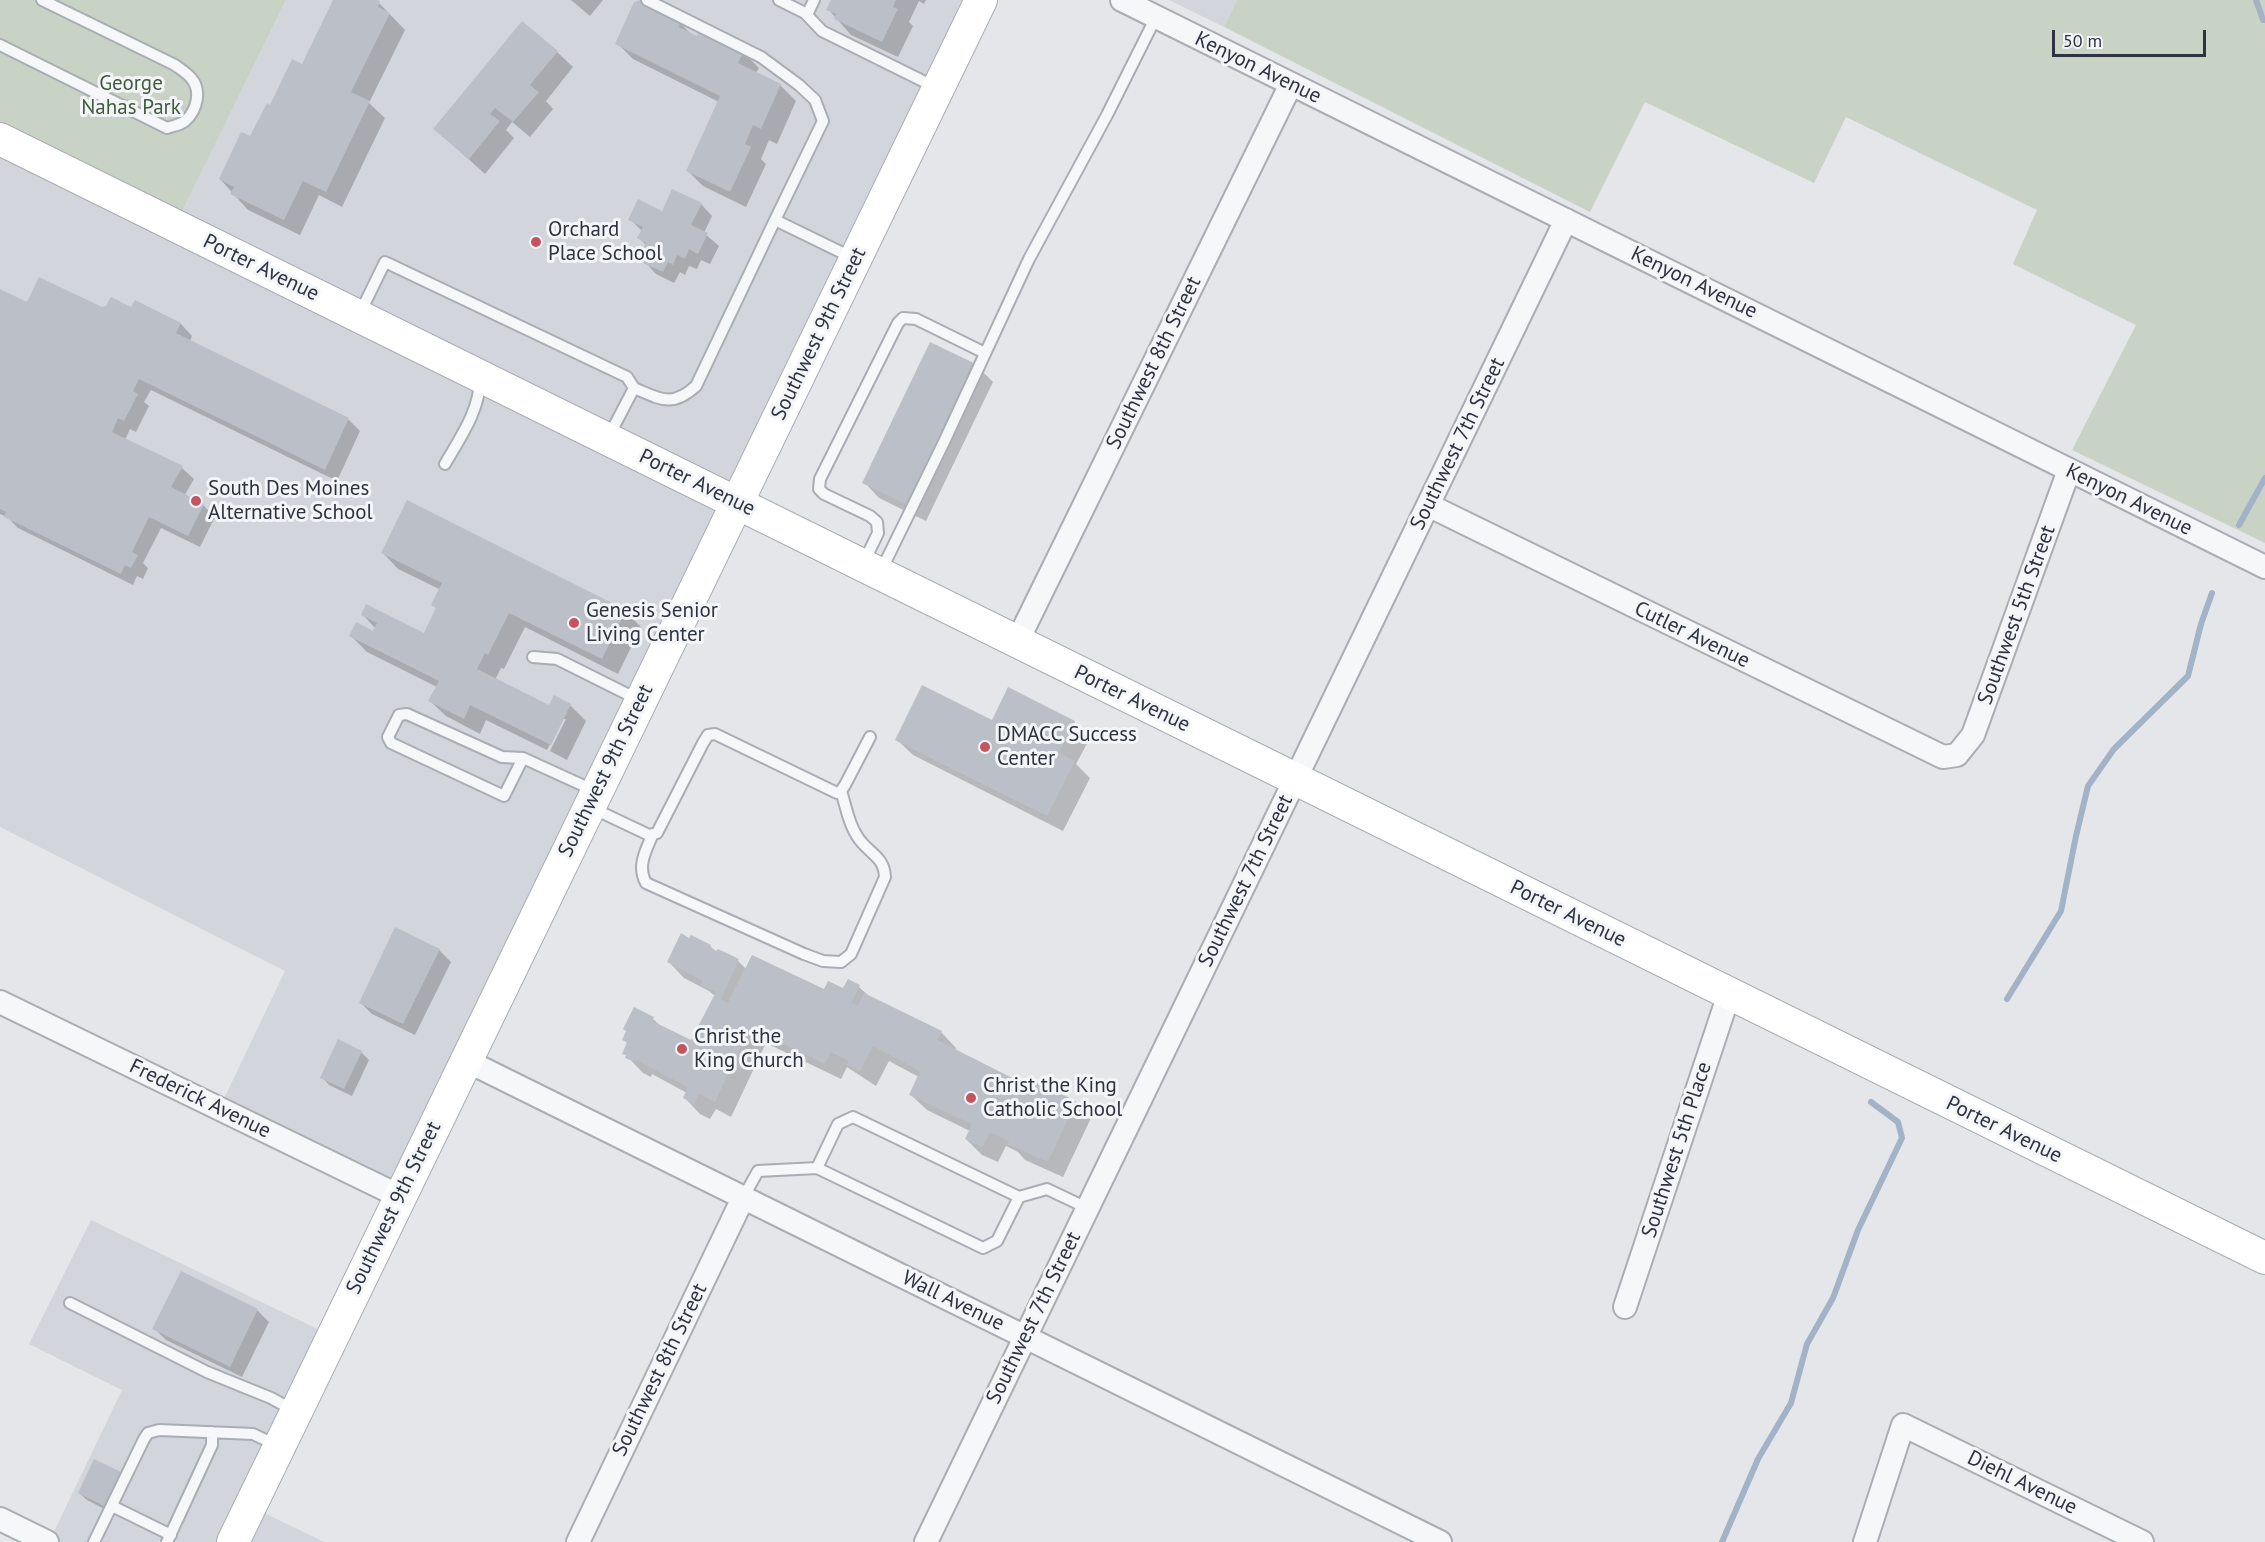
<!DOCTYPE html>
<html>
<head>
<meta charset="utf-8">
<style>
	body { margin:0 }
	#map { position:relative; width:2265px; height:1542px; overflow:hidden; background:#e4e6ea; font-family:"PT Sans",sans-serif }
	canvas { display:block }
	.scale { position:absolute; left:2052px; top:30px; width:154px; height:27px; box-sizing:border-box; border:3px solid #2d3341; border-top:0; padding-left:8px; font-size:18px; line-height:21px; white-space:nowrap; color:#2d3341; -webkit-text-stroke:4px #f3f5f8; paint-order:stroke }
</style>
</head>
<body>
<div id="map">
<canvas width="2265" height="1542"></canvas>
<div class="scale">50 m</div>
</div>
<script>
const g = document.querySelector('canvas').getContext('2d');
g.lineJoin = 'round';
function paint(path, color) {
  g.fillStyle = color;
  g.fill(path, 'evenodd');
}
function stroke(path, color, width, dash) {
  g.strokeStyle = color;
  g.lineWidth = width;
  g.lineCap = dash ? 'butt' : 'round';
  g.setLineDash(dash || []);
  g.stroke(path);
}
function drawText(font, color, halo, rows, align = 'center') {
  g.font = font + ' "PT Sans",sans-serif';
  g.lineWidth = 6;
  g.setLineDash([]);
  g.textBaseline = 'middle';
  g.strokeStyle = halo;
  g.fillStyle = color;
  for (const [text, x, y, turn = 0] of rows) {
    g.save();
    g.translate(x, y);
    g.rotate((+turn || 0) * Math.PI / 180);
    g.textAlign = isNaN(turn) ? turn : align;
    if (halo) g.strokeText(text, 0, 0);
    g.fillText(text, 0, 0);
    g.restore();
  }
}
const built = new Path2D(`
	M 286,0 L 981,0 L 399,1196 L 219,1109 L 285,971 L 0,827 L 0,139 L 175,226 Z
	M 1169,0 L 1237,0 L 1224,27 Z
	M 91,1220 L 332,1336 L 250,1506 L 324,1542 L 49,1542 L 122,1390 L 29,1344 Z`);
const green = new Path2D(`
	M 0,0 L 286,0 L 175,226 L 0,139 Z
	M 1237,0 L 2265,0 L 2265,543 L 2072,450 L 2136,325 L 2013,264 L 2037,210 L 1846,117 L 1814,183 L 1645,102 L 1590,212 L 1224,27 Z`);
const shadow = new Path2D(`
	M 335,0 L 374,0 L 379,3 L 405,30 L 369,103 L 385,118 L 342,207 L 319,195 L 300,235 L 248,210 L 220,179 L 251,138 L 271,107 L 303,66 Z
	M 571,0 L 603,0 L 590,16 Z
	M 832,0 L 926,0 L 924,4 L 919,1 L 909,22 L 913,26 L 898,57 L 851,35 L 828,9 Z
	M 677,20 L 692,35 L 744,53 L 759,68 L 756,73 L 780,85 L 796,101 L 777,144 L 769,140 L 761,159 L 766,164 L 746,207 L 703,186 L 688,171 L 719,102 L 633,59 L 617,43 Z
	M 557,52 L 573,67 L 546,101 L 553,109 L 530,137 L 512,122 L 506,130 L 514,138 L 485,174 L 435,129 Z
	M 701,204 L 712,216 L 704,233 L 719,246 L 710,264 L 701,260 L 697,269 L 689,266 L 685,275 L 680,272 L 674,283 L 656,274 L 645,262 L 649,254 L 644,249 L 646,245 L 639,238 L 642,231 L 630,219 Z
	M 0,291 L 28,304 L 101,309 L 132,309 L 135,302 L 181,324 L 192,336 L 190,341 L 349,420 L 360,431 L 337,481 L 151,390 L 144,402 L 149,406 L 136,432 L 130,429 L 125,440 L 182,468 L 194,479 L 184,496 L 203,505 L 215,517 L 200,547 L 161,528 L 143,563 L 148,568 L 143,579 L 137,576 L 133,585 L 18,528 L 7,517 L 0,514 Z
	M 977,366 L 993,382 L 926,521 L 879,498 L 864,482 Z
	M 383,553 L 625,611 L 641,627 L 618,674 L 525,627 L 504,669 L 501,668 L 495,680 L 550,707 L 554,697 L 571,706 L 586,721 L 567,760 L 550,751 L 566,719 L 563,719 L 547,750 L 486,720 L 480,734 L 446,716 L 430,701 L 437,687 L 367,652 L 351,636 L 374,633 L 376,629 L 363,615 L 424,635 L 437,609 L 433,605 L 441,590 L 398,569 Z
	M 993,722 L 1074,722 L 1090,738 L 1076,764 L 1090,778 L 1063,831 L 913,755 L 897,740 Z
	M 710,946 L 717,953 L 738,961 L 746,969 L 825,991 L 844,990 L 859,987 L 871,998 L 941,1032 L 956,1048 L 955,1051 L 1035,1091 L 1038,1084 L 1076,1103 L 1091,1118 L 1063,1177 L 1025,1160 L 1018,1152 L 1006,1146 L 998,1162 L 982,1155 L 966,1139 L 970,1131 L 927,1110 L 911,1095 L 919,1077 L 889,1061 L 876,1086 L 847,1067 L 841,1079 L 766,1043 L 731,1117 L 716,1109 L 710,1119 L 700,1114 L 685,1098 L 687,1093 L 652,1074 L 651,1077 L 643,1073 L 624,1053 L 628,1044 L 624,1040 L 653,1019 L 663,1028 L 692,1042 L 715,996 L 709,991 L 684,978 L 669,962 Z
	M 439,950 L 451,962 L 415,1035 L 372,1014 L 361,1003 Z
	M 339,1041 L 362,1053 L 369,1060 L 352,1096 L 329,1085 L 322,1077 Z
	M 257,1310 L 269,1322 L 242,1377 L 166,1340 L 154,1328 Z
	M 120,1474 L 127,1481 L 112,1513 L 87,1500 L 79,1493 Z`);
const stream = new Path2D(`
	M 2256,0 L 2263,20 L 2265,20
	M 2239,525 L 2265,478
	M 2007,999 L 2061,911 L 2076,836 L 2088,786 L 2114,749 L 2188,676 L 2201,624 L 2212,593
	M 1722,1542 L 1758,1459 L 1791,1403 L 1807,1344 L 1833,1298 L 1858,1230 L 1902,1138 L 1898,1122 L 1871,1102`);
const building = new Path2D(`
	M 333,0 L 377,0 L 380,1 L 378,7 L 390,13 L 351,92 L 370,101 L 326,192 L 303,181 L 284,220 L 230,194 L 234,187 L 219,179 L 241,132 L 250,136 L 267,103 L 270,105 L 292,59 L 302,64 Z
	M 640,0 L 678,18 L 680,24 L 679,27 L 697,36 L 698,33 L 703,31 L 744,51 L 738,63 L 781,84 L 761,129 L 753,125 L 745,144 L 751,147 L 730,192 L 686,171 L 720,96 L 615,44 L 634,2 Z
	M 831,0 L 896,0 L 893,7 L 898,9 L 882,42 L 834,19 L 836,14 L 826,10 Z
	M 522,21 L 558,51 L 530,85 L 539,92 L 513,122 L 495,108 L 490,114 L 500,121 L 469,159 L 433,129 Z
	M 672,189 L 702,203 L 691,225 L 708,233 L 698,254 L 689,249 L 685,259 L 677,255 L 673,265 L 668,262 L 663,272 L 643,263 L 648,252 L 642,250 L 646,243 L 637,238 L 643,227 L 628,220 L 638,199 L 662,211 Z
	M 39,277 L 102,307 L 106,306 L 111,297 L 131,307 L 135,300 L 181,323 L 176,333 L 349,418 L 325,470 L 139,379 L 133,391 L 138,394 L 124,421 L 118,418 L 112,432 L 183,466 L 171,487 L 204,504 L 188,536 L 149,517 L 132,552 L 138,555 L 131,568 L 125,565 L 121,574 L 4,517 L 6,512 L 0,509 L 0,289 L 27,302 Z
	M 930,342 L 978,365 L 910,506 L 862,483 Z
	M 407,500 L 626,610 L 602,659 L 509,613 L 488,655 L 485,653 L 477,669 L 549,705 L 554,695 L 571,704 L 551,745 L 470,705 L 464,719 L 428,701 L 439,681 L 349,636 L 356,622 L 373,631 L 377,623 L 361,615 L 366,604 L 424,633 L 436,608 L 431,605 L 442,583 L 381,553 Z
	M 922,685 L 992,720 L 1008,687 L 1075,721 L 1059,753 L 1075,761 L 1047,816 L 895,740 Z
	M 395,927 L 440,949 L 403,1024 L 359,1003 Z
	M 681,933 L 689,938 L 691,935 L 711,945 L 710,947 L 716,951 L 718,949 L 739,959 L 721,999 L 728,1003 L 752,955 L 824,989 L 828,981 L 843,988 L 848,979 L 860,985 L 851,1003 L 858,1006 L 864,993 L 942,1031 L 937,1040 L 1034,1089 L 1037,1082 L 1076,1101 L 1048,1162 L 1008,1144 L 1009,1141 L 990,1132 L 982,1147 L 965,1139 L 972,1124 L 909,1095 L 920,1071 L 873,1046 L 860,1071 L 847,1065 L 849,1061 L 831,1052 L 825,1064 L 750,1028 L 715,1102 L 699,1094 L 694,1104 L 683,1098 L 688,1087 L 636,1060 L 635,1062 L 625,1058 L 626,1055 L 622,1054 L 627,1042 L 622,1040 L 626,1031 L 623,1029 L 634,1007 L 654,1017 L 652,1021 L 691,1040 L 716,992 L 701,985 L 703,981 L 667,962 Z
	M 338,1039 L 362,1051 L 344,1089 L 320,1078 Z
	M 181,1271 L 258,1309 L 230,1367 L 152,1329 Z
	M 94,1459 L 121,1472 L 104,1506 L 78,1493 Z`);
const lane = new Path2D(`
	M 647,0 L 761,57 L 799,85 L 815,100 L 823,121 L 775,220
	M 779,0 L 805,13 L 822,31 L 935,87
	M 807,15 L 814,0
	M 0,45 L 167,128 C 173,126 180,125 185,121 C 197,111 202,90 191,78 C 187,73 180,69 175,65 L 42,0
	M 360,313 L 385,262 L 627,377 L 634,388 L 609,436
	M 634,388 C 660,399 672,408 696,386 L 775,220 L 853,258
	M 445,464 C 460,438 480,410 480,379
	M 864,562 L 878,533 L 877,522 L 870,516 L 824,494 L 819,489 L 820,479 L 898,323 L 903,318 L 916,319 L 985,353
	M 881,571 L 944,442 L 1029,259 L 1107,115 L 1156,17
	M 533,657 L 557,659 L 637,699
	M 523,758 L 504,796 L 391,743 L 388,737 L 399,715 L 407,714 L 502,757 L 523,758 L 593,790
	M 592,808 L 649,835 L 657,833 L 703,743 L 708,735 L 715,734 L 837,793 L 841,791 L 845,785 L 870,737
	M 652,836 C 645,852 637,867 646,883 L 804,954 L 823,961 L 841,962 L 851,954 L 885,877 C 884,855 867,853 857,836 C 848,823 846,806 841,791
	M 817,1168 L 983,1248 L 997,1241 L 1019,1197
	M 743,1198 L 758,1171 L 817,1168 L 838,1124 L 853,1117 L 1019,1197 L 1047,1189 L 1087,1208
	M 70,1303 L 207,1372 L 271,1398 L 293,1410
	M 112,1506 L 171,1535
	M 94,1542 L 144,1439 L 148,1433 L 159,1430 L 253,1434 L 278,1446
	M 167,1542 L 212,1445 L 212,1432`);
const street = new Path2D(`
	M 1122,0 L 2265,567
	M 1428,505 L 1943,757 L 1957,755 L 1973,735 L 2069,470
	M 1017,642 L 1291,84
	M 0,1002 L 399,1196
	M 465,1060 L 1440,1542
	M 1625,1307 L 1729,994
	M 0,1519 L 47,1542
	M 578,1542 L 743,1198
	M 926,1542 L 1566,220
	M 1865,1542 L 1903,1425 L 2142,1542`);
const secondary = new Path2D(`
	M 0,139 L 2265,1258
	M 233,1542 L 981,0`);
const markers = [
	[536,242,6,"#c4545f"],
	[196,501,6,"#c4545f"],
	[574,623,6,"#c4545f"],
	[985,747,6,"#c4545f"],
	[682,1049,6,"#c4545f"],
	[971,1098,6,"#c4545f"]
];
const streetNames = [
	["Kenyon Avenue",1258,68,26],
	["Porter Avenue",261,268,26],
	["Kenyon Avenue",1694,283,26],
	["Southwest 9th Street",819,334,-64],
	["Southwest 8th Street",1154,363,-64],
	["Southwest 7th Street",1458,444,-64],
	["Porter Avenue",697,483,26],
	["Kenyon Avenue",2129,500,26],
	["Southwest 5th Street",2017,615,-70],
	["Cutler Avenue",1692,635,26],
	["Porter Avenue",1132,699,26],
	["Southwest 9th Street",606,771,-64],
	["Southwest 7th Street",1246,881,-64],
	["Porter Avenue",1568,914,26],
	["Frederick Avenue",200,1099,26],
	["Porter Avenue",2004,1130,26],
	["Southwest 5th Place",1677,1150,-72],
	["Southwest 9th Street",394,1208,-64],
	["Wall Avenue",953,1301,26],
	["Southwest 7th Street",1034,1318,-64],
	["Southwest 8th Street",660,1370,-64],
	["Diehl Avenue",2022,1483,26]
];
const parkNames = [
	["George",131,84],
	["Nahas Park",131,108]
];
const poiNames = [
	["Orchard",548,230],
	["Place School",548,254],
	["South Des Moines",208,489],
	["Alternative School",208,513],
	["Genesis Senior",586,611],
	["Living Center",586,635],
	["DMACC Success",997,735],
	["Center",997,759],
	["Christ the",694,1037],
	["King Church",694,1061],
	["Christ the King",983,1086],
	["Catholic School",983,1110]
];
paint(built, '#d2d5dc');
paint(green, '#c8d3c5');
paint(shadow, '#0003');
stroke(stream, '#a2b2c7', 6);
paint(building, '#bbbfc7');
stroke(lane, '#a9adb4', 14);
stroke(street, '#a9adb4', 26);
stroke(secondary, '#a9adb4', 34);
stroke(lane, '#f6f7f9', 10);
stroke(street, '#f6f7f9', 22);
stroke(secondary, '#fff', 32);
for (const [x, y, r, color] of markers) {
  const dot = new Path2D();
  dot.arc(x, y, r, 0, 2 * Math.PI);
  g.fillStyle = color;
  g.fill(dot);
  stroke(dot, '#f3f5f8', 2);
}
drawText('21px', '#2d3341', '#f3f5f8', streetNames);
drawText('21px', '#3f5c3b', '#f3f5f8', parkNames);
drawText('21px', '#2d3341', '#f3f5f8', poiNames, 'left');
</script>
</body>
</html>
